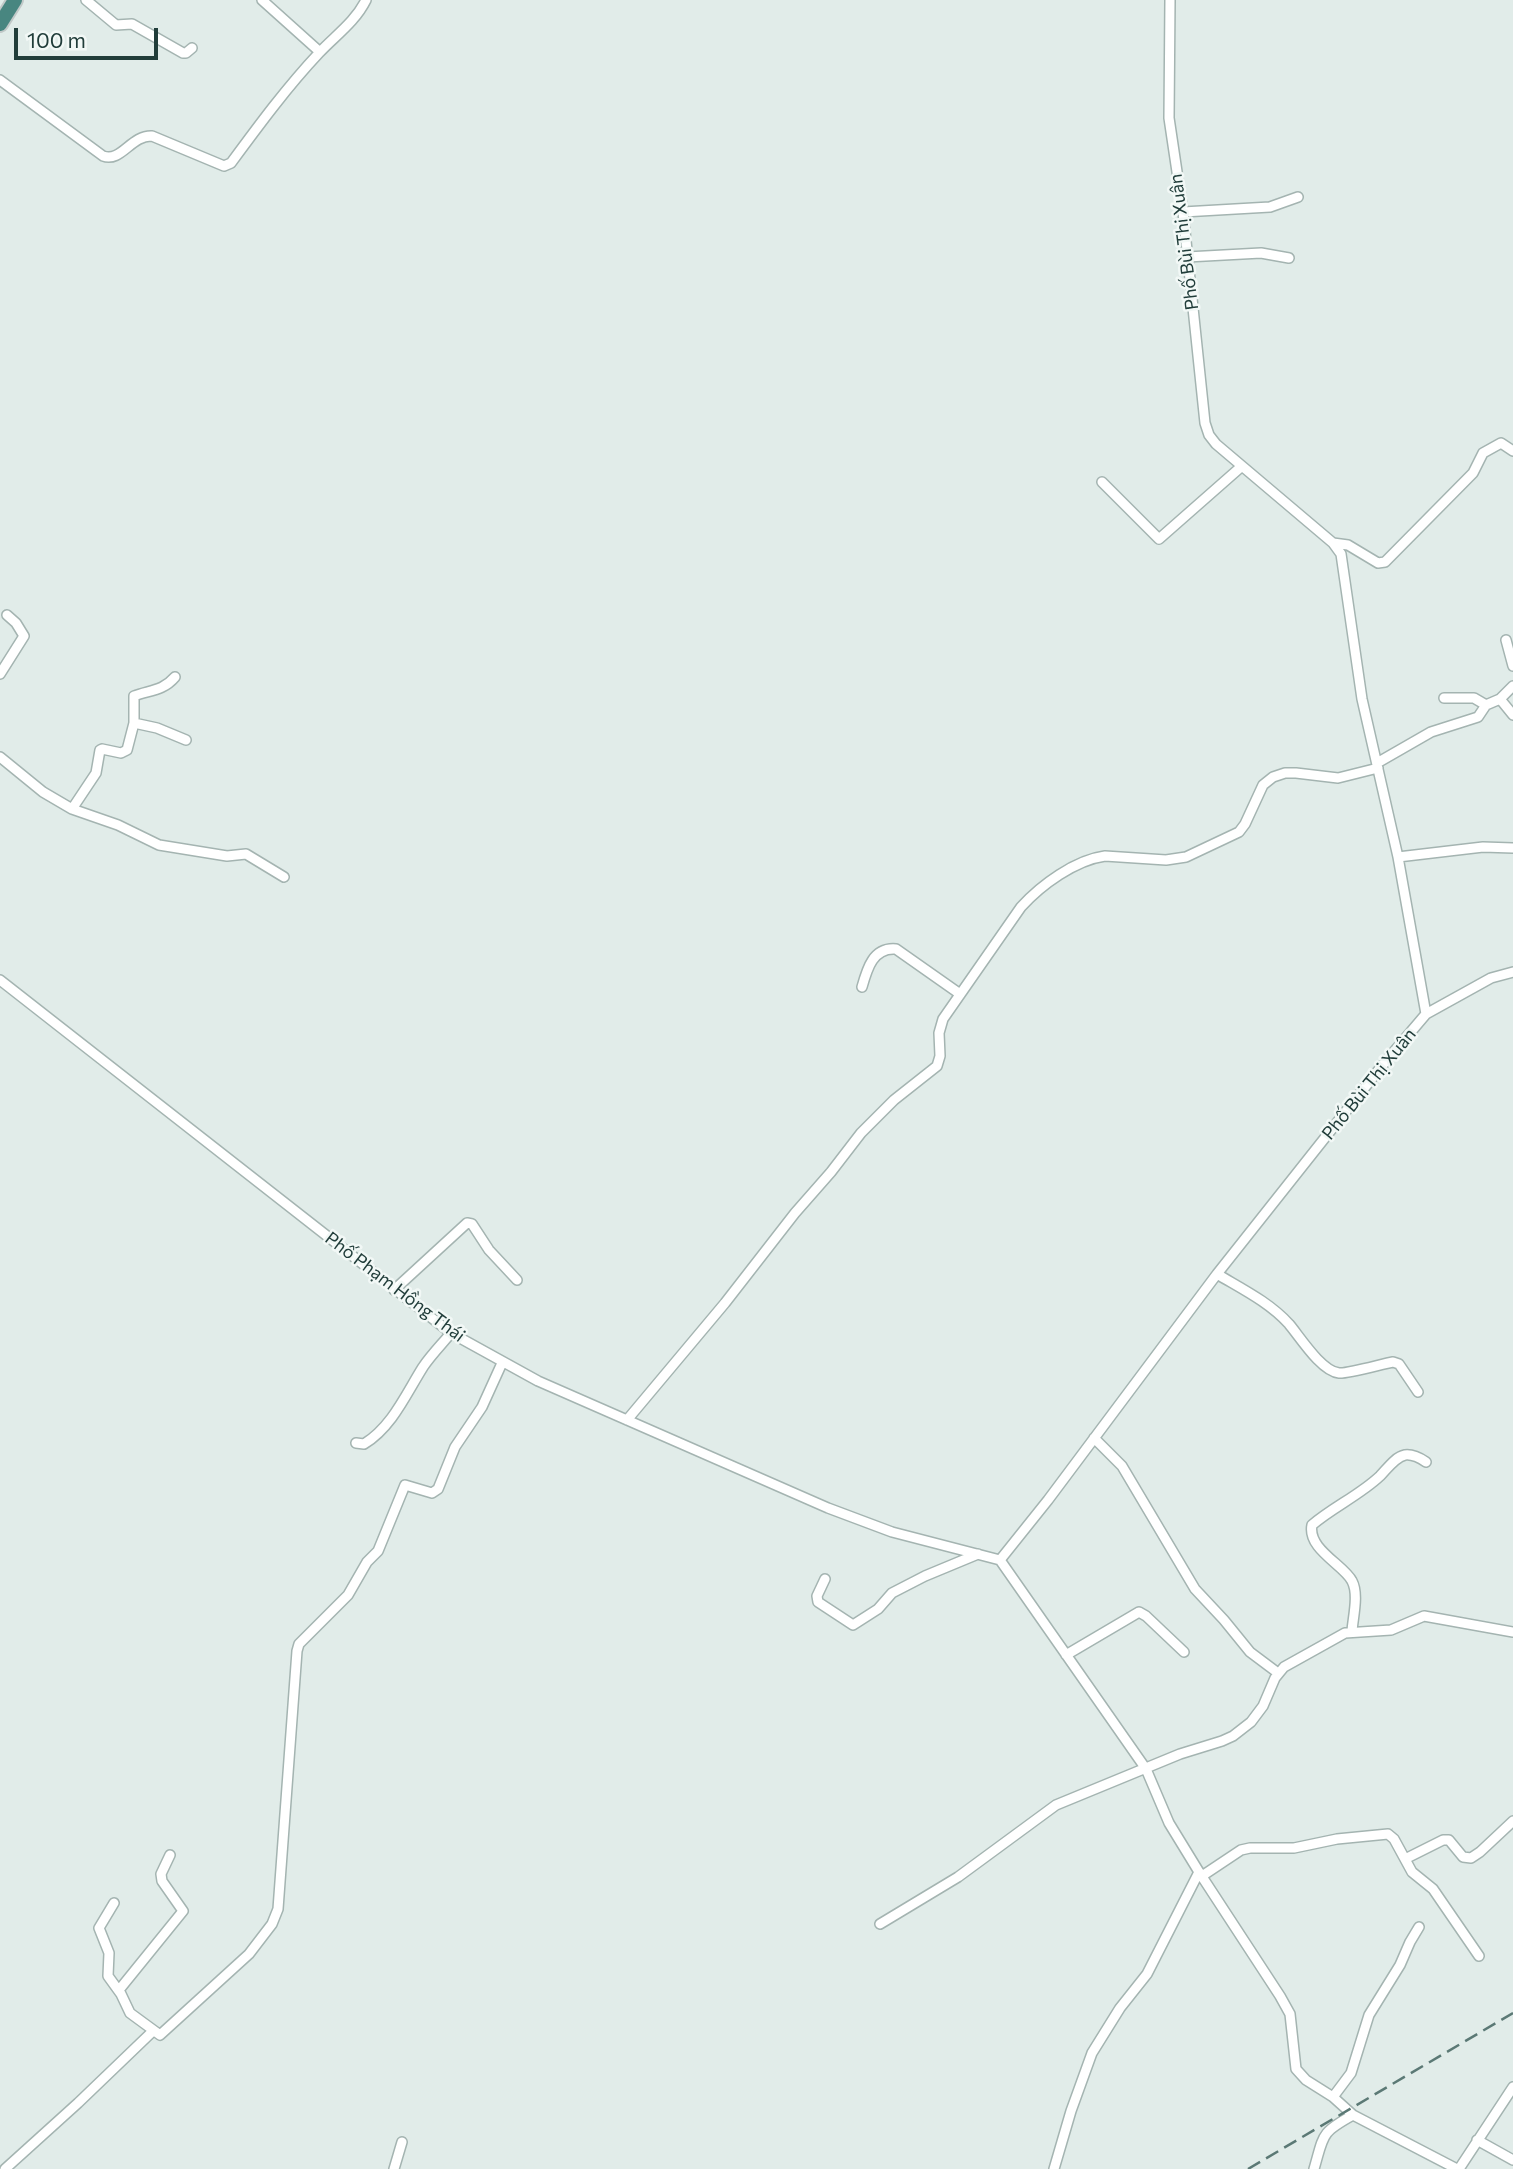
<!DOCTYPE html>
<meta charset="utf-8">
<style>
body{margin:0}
#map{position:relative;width:1513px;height:2169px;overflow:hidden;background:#e1ece9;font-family:Commissioner,sans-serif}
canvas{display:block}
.scale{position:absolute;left:14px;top:28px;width:144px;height:32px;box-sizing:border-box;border:4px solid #213d3a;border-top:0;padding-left:9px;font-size:21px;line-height:24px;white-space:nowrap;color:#213d3a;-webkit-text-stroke:5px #f2f8f6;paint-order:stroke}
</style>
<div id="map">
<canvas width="1513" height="2169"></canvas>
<div class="scale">100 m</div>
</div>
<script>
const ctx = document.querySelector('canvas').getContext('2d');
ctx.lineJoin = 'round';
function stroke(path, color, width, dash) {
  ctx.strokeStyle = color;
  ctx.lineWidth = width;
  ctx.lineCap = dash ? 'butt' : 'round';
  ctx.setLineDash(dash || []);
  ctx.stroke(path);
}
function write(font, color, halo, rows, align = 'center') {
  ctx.font = font + ' Commissioner,sans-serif';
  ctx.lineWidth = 5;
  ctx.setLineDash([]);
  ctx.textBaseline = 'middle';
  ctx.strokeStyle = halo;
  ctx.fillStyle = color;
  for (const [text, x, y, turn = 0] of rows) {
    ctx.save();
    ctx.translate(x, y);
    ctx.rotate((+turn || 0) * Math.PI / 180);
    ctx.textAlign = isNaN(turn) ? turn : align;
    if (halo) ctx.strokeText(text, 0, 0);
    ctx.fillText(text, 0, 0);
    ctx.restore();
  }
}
const minor = new Path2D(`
 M86,0l30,25 16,-1 51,29h3l6,-5
 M262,0l58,52
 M0,80l103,76c18,7 28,-21 49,-20l72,30 7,-3c28,-38 56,-76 88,-110 17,-18 36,-31 47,-53
 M1183,212l87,-5 28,-10
 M1187,257l74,-4 28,5
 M1102,482l57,57 83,-73
 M1333,543l15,2 30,18 7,-1 88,-89 10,-20 18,-10 12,8
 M1506,640l7,26
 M0,674l24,-38 -8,-13 -9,-8
 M1444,698h30l12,7
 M1500,699l13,16
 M134,723l23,5 29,12
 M0,757l43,35 29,17 46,16 41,20 68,11 19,-2 38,23
 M1377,763l54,-31 47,-15 8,-12 14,-6 13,-13
 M72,809l24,-36 4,-23 2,-1 19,4 6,-3 7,-27v-27c16,-6 29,-5 41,-19
 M1398,857l85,-10 30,1
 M0,980l451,353 87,48 290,127 64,24 108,28
 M862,987c5,-18 11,-40 34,-38l64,45
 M1426,1014l65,-36 22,-6
 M1217,1274c25,15 52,28 72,50 11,13 32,47 50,49 8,1 43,-9 54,-11l6,2 19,28
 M394,1290l73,-67 5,1 17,26 28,30
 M627,1420l98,-117 70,-90 36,-41 30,-39 33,-33 43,-34 3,-10 -1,-23 4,-14 78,-112c20,-22 54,-47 84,-51l61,4 20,-3 53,-25 6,-8 18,-39 10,-8 12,-4h11l42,5 40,-10
 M1094,1438l28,28 73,123 29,31 26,32 28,21
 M356,1443l8,1c28,-17 42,-50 59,-77 8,-12 19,-23 28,-34
 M1000,1560l48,-60 169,-226 164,-207 45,-53 -28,-157 -36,-158 -21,-145 -8,-11 -117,-99 -7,-9 -4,-12 -22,-211 -14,-94 1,-118
 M1000,1560l146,209 23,54 30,49 81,124 10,18 6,55 10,11 27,17 20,18 104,54
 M825,1579l-8,17 1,6 35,23 25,-16 14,-16 33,-17 53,-22
 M1352,1631c1,-14 7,-37 0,-50 -8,-16 -45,-32 -40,-56 21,-18 48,-30 68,-49 7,-7 15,-19 25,-21 8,-1 15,3 21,7
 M1066,1655l73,-43 7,4 38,36
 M1405,1859l38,-19h6l14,17 8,1 9,-6 33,-31
 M1202,1876l39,-26 9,-2h44l43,-9 51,-5 6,5 18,33 21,17 46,67
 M114,1903l-15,25 10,25 -1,23 13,18 9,19 30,22 89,-81 23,-30 6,-15 19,-258 2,-7 49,-49 19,-33 11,-11 27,-66 27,8 6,-4 17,-42 27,-40 20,-44
 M880,1924l78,-47 98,-72 124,-51 42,-13 11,-5 18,-14 12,-16 12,-28 9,-11 61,-34 46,-3 33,-14 89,16
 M119,1990l64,-79 -21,-30 -1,-7 9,-19
 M1333,2097l18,-24 18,-58 31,-50 10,-23 9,-15
 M1477,2140l36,20
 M5,2169l73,-66 75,-72
 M394,2169l8,-27
 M1054,2169l17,-58 21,-58 28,-45 27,-34 52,-102
 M1314,2169c10,-34 6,-36 39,-54
 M1459,2169l54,-82`);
const trunk = new Path2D(`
 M0,24l15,-24`);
stroke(minor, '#a4b4b1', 12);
stroke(trunk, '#c1c9c8', 18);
stroke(minor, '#fff', 9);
stroke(trunk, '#488680', 14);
stroke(new Path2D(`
 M1248,2169l265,-156`), '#5b7975', 2.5, [14, 7]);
write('18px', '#213d3a', '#f2f8f6', [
 ["Phố Bùi Thị Xuân",1184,242,-97],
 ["Phố Bùi Thị Xuân",1369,1084,-51],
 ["Phố Phạm Hồng Thái",395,1287,37]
]);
</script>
